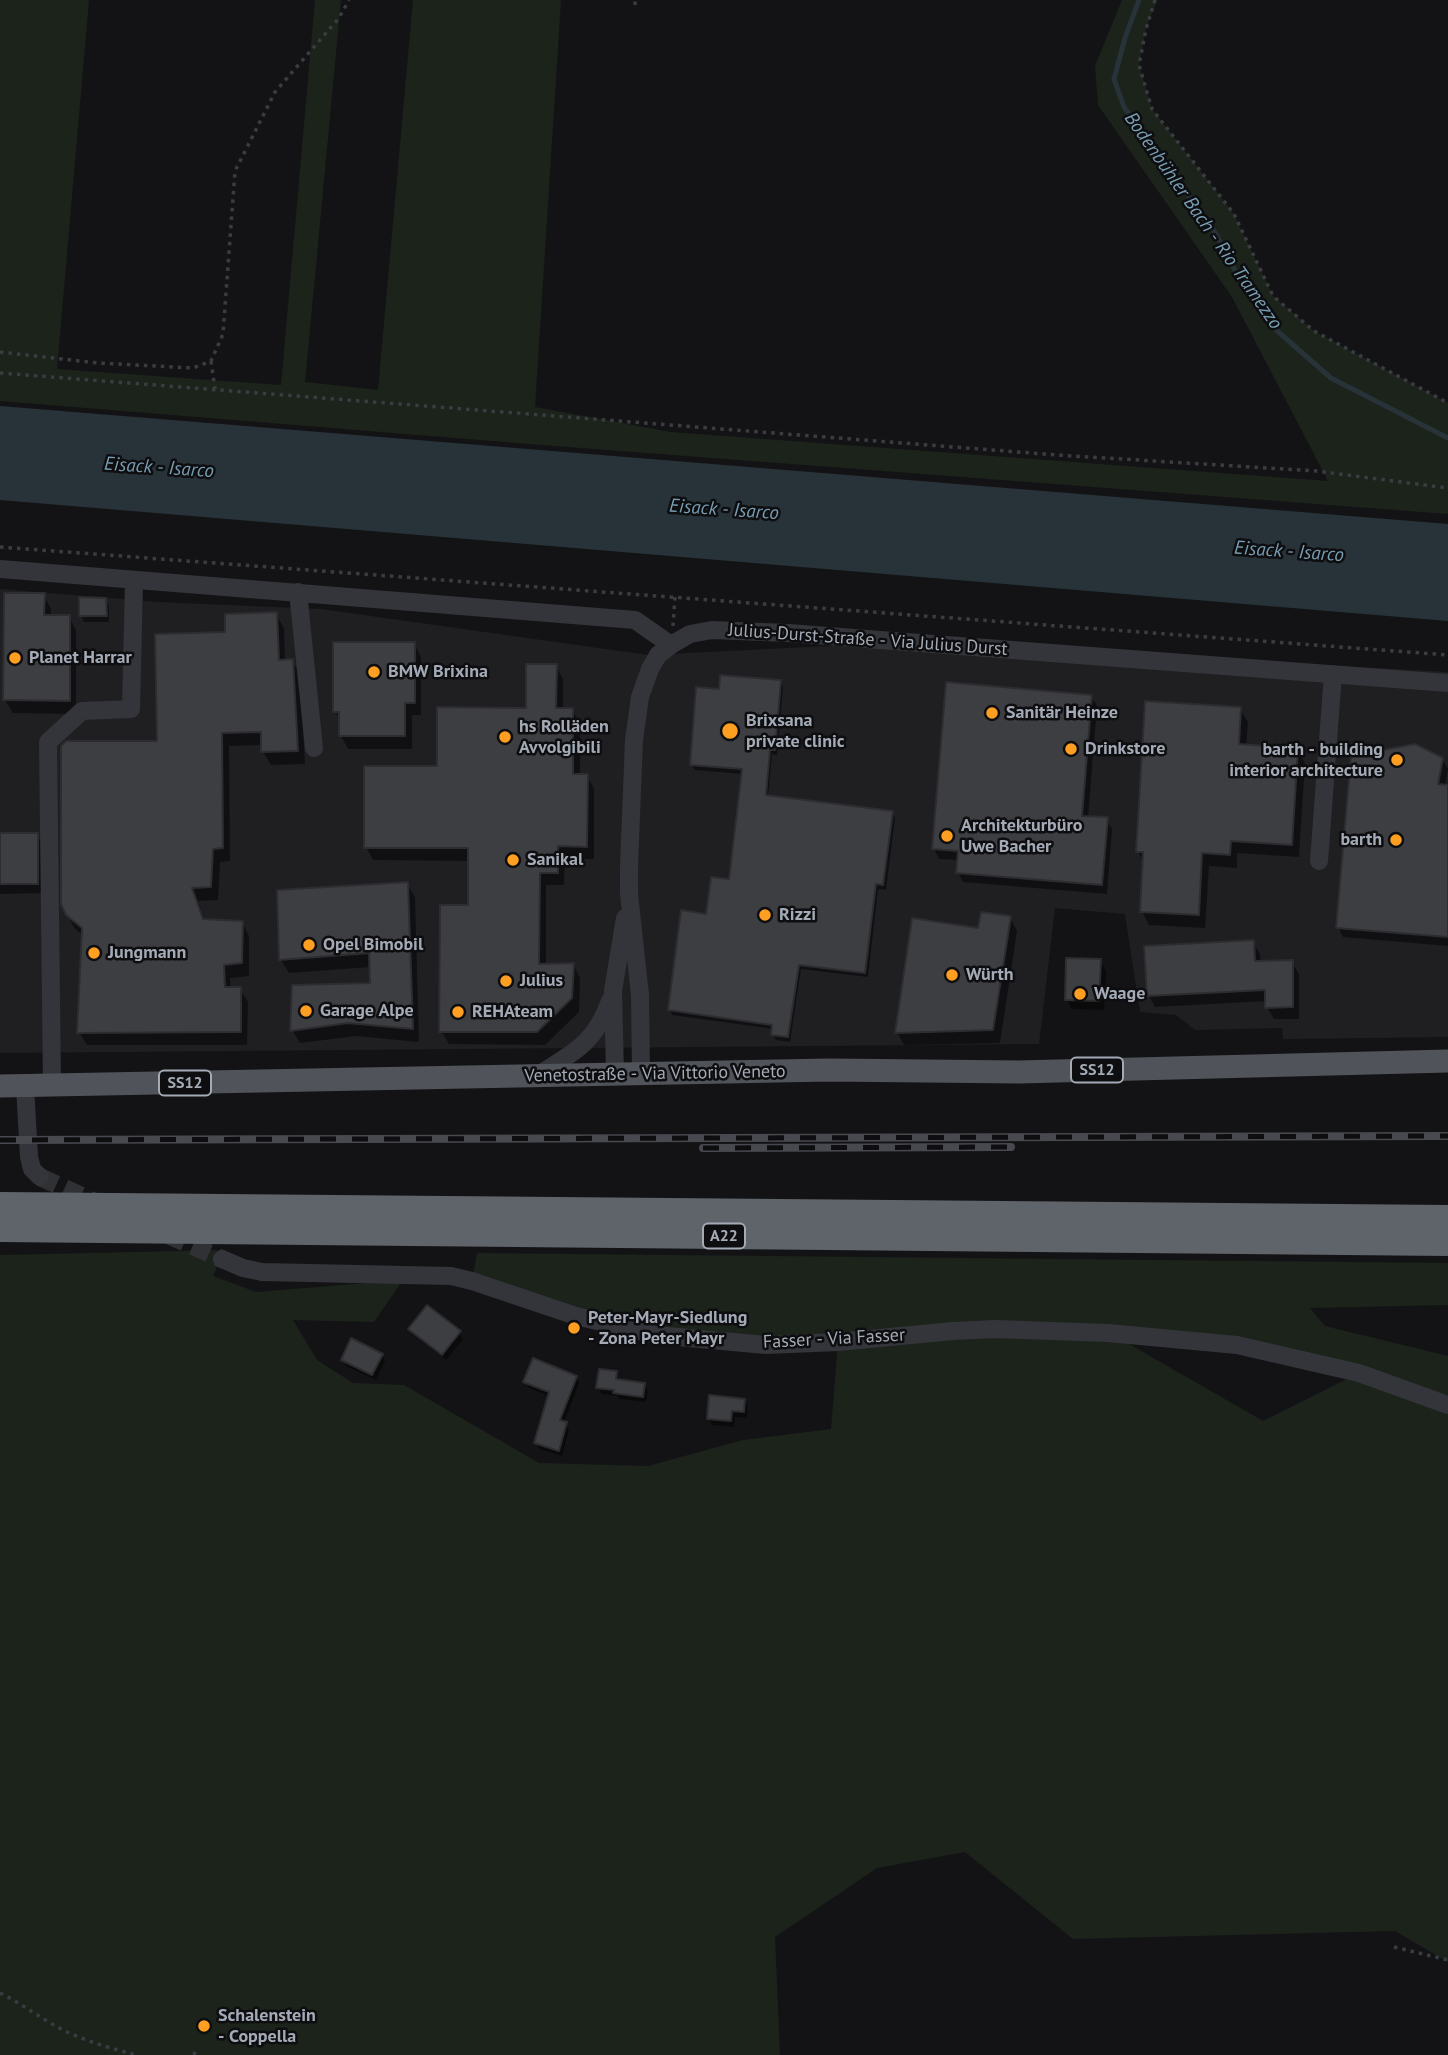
<!DOCTYPE html>
<meta charset="utf-8">
<style>
body{margin:0}
canvas{display:block;background:#131315}
</style>
<canvas width="1448" height="2055"></canvas>
<script>
const ctx = document.querySelector('canvas').getContext('2d');
ctx.lineJoin = 'round';
function fill(path, color) {
  ctx.fillStyle = color;
  ctx.fill(path, 'evenodd');
}
function stroke(path, color, width, dash) {
  ctx.strokeStyle = color;
  ctx.lineWidth = width;
  ctx.lineCap = dash ? 'butt' : 'round';
  ctx.setLineDash(dash || []);
  ctx.stroke(path);
}
function write(font, color, halo, rows, align = 'center') {
  ctx.font = font + ' "PT Sans",sans-serif';
  ctx.lineWidth = 5;
  ctx.setLineDash([]);
  ctx.textBaseline = 'middle';
  ctx.strokeStyle = halo;
  ctx.fillStyle = color;
  for (const [text, x, y, turn = 0] of rows) {
    ctx.save();
    ctx.translate(x, y);
    ctx.rotate((+turn || 0) * Math.PI / 180);
    ctx.textAlign = isNaN(turn) ? turn : align;
    if (halo) ctx.strokeText(text, 0, 0);
    ctx.fillText(text, 0, 0);
    ctx.restore();
  }
}
fill(new Path2D(`
 M0,589l157,13 164,7 327,46 261,-13 539,30v365l-165,2 -1,-11 -87,2 -19,-15 -36,-3 -15,-98 -70,-6 -16,136 -1039,9z`), '#1f1f22');
fill(new Path2D(`
 M0,0h89l-32,369 224,16 34,-385h26l-36,382 73,8 35,-390h148l-26,407 136,25 657,49 -96,-184 -134,-192 -3,-39 27,-66h35l-11,29 -7,36 13,44 82,105 39,82 41,35 134,72v111l-919,-70 -529,-43z
 M224,1250l-11,26 43,16 147,-12 -29,42 -81,-2 24,40 36,23 51,2 135,78 109,3 95,-26 88,-11 7,-86 -182,-8 -184,-54 5,-28 971,10v42l-138,3 15,18 123,30v39l-88,-23 -250,-39 153,88 96,-48 89,32v557l-53,-31 -322,8 -108,-87 -88,16 -102,69 5,118h-780v-800z`), '#1b231b');
fill(new Path2D(`
 M0,406l1448,118v97l-1448,-121z`), '#283339');
fill(new Path2D(`
 M44,595l7,14v7l18,1 7,13v84l-63,-1 -8,-13z
 M105,600l4,6v16h-25l-3,-6z
 M276,614l8,14 1,33h7l8,13 5,90 -34,1 -8,-13v-7l-34,1 1,115 -10,1 -2,38 -20,1 7,20 37,1 7,14v40l-19,2 1,11h9l8,13 -1,43h-160l-8,-13 4,-97 -8,-6 -8,-14 92,-173 68,-109z
 M414,644l7,13v58h-9v34h-64l-7,-13v-15l-6,-10z
 M556,666l7,13v31h9l8,13v53h7l7,13v70h-29l-1,26h-18v81l27,-2 7,14 -1,34 -34,33 -96,-1 -8,-13 29,-124v-46l-97,-1 -7,-13 73,-79 89,-58z
 M780,681l3,5 -6,69 -5,-1 -4,43 124,16 3,5 -9,72 -8,-1 -10,88 -67,-8 -11,73 -14,-2 -3,-5 1,-6 -102,-14 -2,-5 37,-94 23,-35 13,-107 -48,-4 -3,-5 28,-74z
 M1091,696l6,10 -9,112 18,1 6,10 -5,65 -144,-12 -5,-10 1,-12 -20,-1 -5,-10z
 M1240,709l8,13 -2,24 51,3 8,14 -6,94 -62,-4v15l-28,-2 -4,62 -56,-3 -7,-14 2,-48 -6,-11z
 M1442,759l6,10 -3,18h3v159l-105,-9 -5,-10z
 M37,834l5,10 1,49 -43,1v-59z
 M407,884l8,13 4,145 -63,-6 -56,7 -8,-13 80,-46 -1,-17 -82,6 -8,-13 -2,-69z
 M1010,918l7,13 -17,112 -96,2 -7,-13 83,-102z
 M1253,942l7,12 1,9 31,-1 7,12v45h-25l-7,-12v-6l-112,6 -6,-12z
 M1100,961l6,10 -2,39 -32,-1 -6,-10z
 M411,1329l48,4 4,6 -17,21 -32,-25z
 M382,1355l3,6 -9,19 -30,-14 -3,-7z
 M616,1373l3,9 25,3 4,6 -2,11 -27,-3 -2,-3 -15,-2 -4,-6z
 M576,1377l3,6 -15,40 5,7 -7,26 -23,-7 -3,-6 13,-47 -20,-8 -4,-6z
 M744,1400l4,6 -1,12 -12,-1 -1,10 -22,-2 -3,-6z`), '#0007');
stroke(new Path2D(`
 M1139,0l-14,38 -11,41 10,28 92,127 25,48 35,48 55,48 117,60`), '#283339', 5);
const building = new Path2D(`
 M4,593h41l-1,22h26v86l-67,-1z
 M79,597l27,1 1,18h-28z
 M277,612l2,48 14,-1 5,92 -37,1v-20l-39,1 1,115 -10,1 -2,38 -19,1 11,31 40,2 -1,42 -18,2 1,22h16v45l-164,1 5,-105 -16,-13 -5,-11v-158l5,-5h91l-2,-107 70,-2v-18z
 M333,642h82v61h-10v33h-66v-24h-6z
 M526,664h31l-1,44h17v66h15l-1,73 -29,-1v27h-18l-1,91 35,-1 -2,35 -35,34h-98l1,-127h28v-57h-104v-82h73v-59l89,1z
 M720,675l61,5 -6,70h-5l-4,45 127,16 -10,74 -7,-1 -11,89 -66,-8 -11,72 -17,-2 1,-10 -104,-15 13,-100 25,4 5,-37 18,2 13,-110 -52,-4 6,-78 23,2z
 M946,682l146,13 -10,121 26,1 -6,68 -146,-12 2,-22 -26,-2z
 M1145,701l96,6 -2,37 59,4 -6,97 -61,-4 -1,14 -28,-2 -3,62 -59,-3 3,-60h-7z
 M1415,744l28,14 -5,26 10,1v152l-112,-9 15,-172z
 M0,833h38v51h-38z
 M408,882l5,147 -65,-6 -58,8 2,-46 78,-2 -1,-30 -90,7 -2,-70z
 M981,912l30,4 -18,114 -98,3 17,-115 66,10z
 M1254,940l1,21 38,-1v47l-28,1v-18l-118,6 -3,-50z
 M1066,958l35,1 -2,42 -34,-1z
 M427,1305l34,26 -19,24 -34,-26z
 M351,1338l32,16 -11,21 -31,-15z
 M533,1358l44,18 -17,44 7,2 -8,29 -25,-8 15,-51 -26,-10z
 M599,1369l18,2 -1,8 29,4 -2,14 -30,-4 1,-3 -18,-2z
 M709,1395l36,4 -1,13 -12,-1 -1,10 -24,-2z`);
fill(building, '#3d3e42');
stroke(building, '#2d2d31', 2);
stroke(new Path2D(`
 M40,1177l55,25
 M168,1235l54,24`), '#303135', 18, [18, 9]);
stroke(new Path2D(`
 M1155,0l-9,29 -7,36 13,44 82,105 39,82 41,35 134,72
 M635,5v-5
 M0,352l98,11 95,5 18,-7 12,-27 12,-163 40,-79 64,-74 10,-18
 M211,361l4,28
 M0,373l1057,82 259,16 132,17
 M0,547l1448,108
 M673,626l2,-29
 M1394,1947l54,13
 M0,1993c23,11 44,28 67,39 22,10 46,17 69,23
 M194,2055l2,-8`), '#3a3c41', 3.5, [3.5, 5]);
stroke(new Path2D(`
 M0,569l635,51 36,25
 M298,592l16,156
 M1319,861l14,-187
 M615,1074l-2,-83 12,-73
 M641,1074l-1,-79 -11,-101v-28l5,-126 6,-43 10,-28 8,-14 13,-10 19,-11 22,-4 76,3 660,50
 M537,1076c36,-24 57,-31 73,-75
 M25,1086l4,71 3,12 8,8
 M52,1086l-4,-344 34,-31 49,-2 3,-128
 M222,1259l21,9 19,4 189,4 21,5 104,35 80,19 110,10 72,-3 115,-11 42,-2 113,4 129,12 122,28 89,32`), '#34353a', 18);
stroke(new Path2D(`
 M0,1086l829,-16 190,2 429,-11`), '#505359', 23);
stroke(new Path2D(`
 M0,1205l1448,13
 M0,1229l1448,14`), '#5f646b', 26);
const rail = new Path2D(`
 M0,1140l1448,-4
 M703,1148l308,-1`);
stroke(rail, '#47494f', 8);
stroke(rail, '#0e0e10', 5, [16]);
for (const [x, y, r, color] of [
 [15,658,7,"#fe9f22"],
 [374,672,7,"#fe9f22"],
 [992,713,7,"#fe9f22"],
 [730,731,9,"#fe9f22"],
 [505,737,7,"#fe9f22"],
 [1071,749,7,"#fe9f22"],
 [1397,760,7,"#fe9f22"],
 [947,836,7,"#fe9f22"],
 [1396,840,7,"#fe9f22"],
 [513,860,7,"#fe9f22"],
 [765,915,7,"#fe9f22"],
 [309,945,7,"#fe9f22"],
 [94,953,7,"#fe9f22"],
 [952,975,7,"#fe9f22"],
 [506,981,7,"#fe9f22"],
 [1080,994,7,"#fe9f22"],
 [306,1011,7,"#fe9f22"],
 [458,1012,7,"#fe9f22"],
 [574,1328,7,"#fe9f22"],
 [204,2026,7,"#fe9f22"]
]) {
  const dot = new Path2D();
  dot.arc(x, y, r, 0, 2 * Math.PI);
  ctx.fillStyle = color;
  ctx.fill(dot);
  stroke(dot, '#0e0e10', 2.5);
}
for (const [x, y, w] of [
 [1097,1070,52],
 [185,1083,52],
 [724,1236,42]
]) {
  const box = new Path2D();
  box.roundRect(x - w / 2, y - 12.5, w, 25, 5);
  ctx.fillStyle = '#0e0e10';
  ctx.fill(box);
  stroke(box, '#a4abb6', 2);
}
write('bold 16px', '#a4abb6', null, [
 ["SS12",1097,1070],
 ["SS12",185,1083],
 ["A22",724,1236]
]);
write('18px', '#a4abb6', '#0e0e10', [
 ["Julius-Durst-Straße - Via Julius Durst",868,640,4],
 ["Venetostraße - Via Vittorio Veneto",655,1074,-1],
 ["Fasser - Via Fasser",834,1339,-3]
]);
write('bold 18px', '#a4abb6', '#0e0e10', [
 ["Planet Harrar",29,658],
 ["BMW Brixina",388,672],
 ["Sanitär Heinze",1006,713],
 ["Brixsana",746,721],
 ["private clinic",746,742],
 ["hs Rolläden",519,727],
 ["Avvolgibili",519,748],
 ["Drinkstore",1085,749],
 ["barth - building",1383,750,"right"],
 ["interior architecture",1383,771,"right"],
 ["Architekturbüro",961,826],
 ["Uwe Bacher",961,847],
 ["barth",1382,840,"right"],
 ["Sanikal",527,860],
 ["Rizzi",779,915],
 ["Opel Bimobil",323,945],
 ["Jungmann",108,953],
 ["Würth",966,975],
 ["Julius",520,981],
 ["Waage",1094,994],
 ["Garage Alpe",320,1011],
 ["REHAteam",472,1012],
 ["Peter-Mayr-Siedlung",588,1318],
 ["- Zona Peter Mayr",588,1339],
 ["Schalenstein",218,2016],
 ["- Coppella",218,2037]
], 'left');
write('italic 19px', '#789eb4', '#0e0e10', [
 ["Bodenbühler Bach - Rio Tramezzo",1203,221,55],
 ["Eisack - Isarco",159,468,4],
 ["Eisack - Isarco",724,510,4],
 ["Eisack - Isarco",1289,552,4]
]);
</script>
